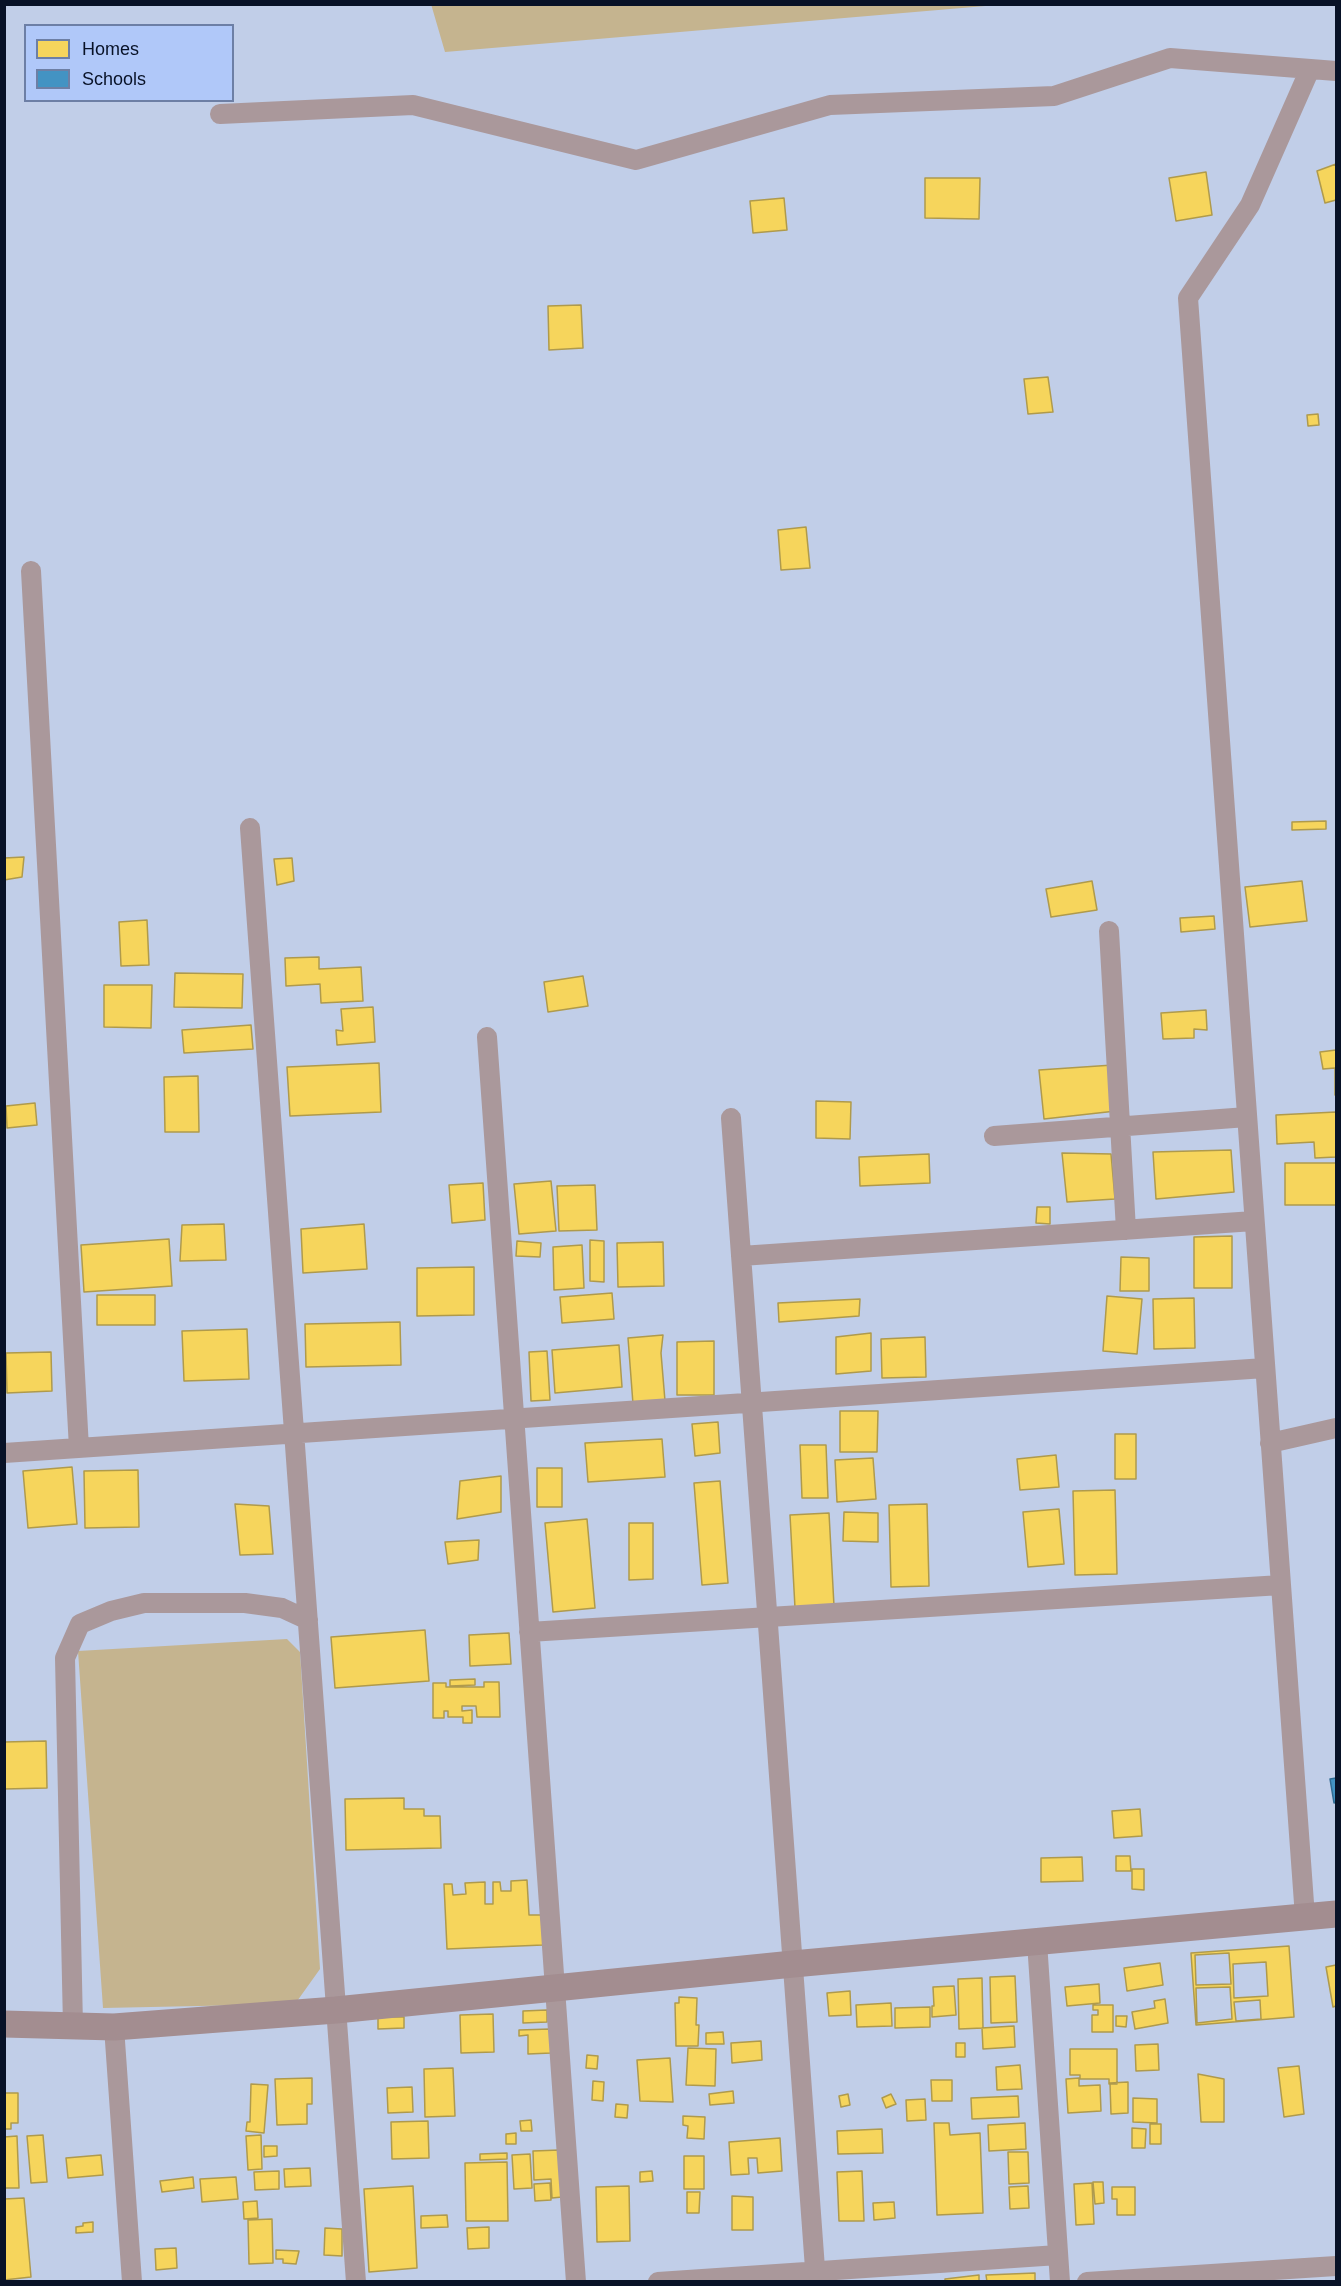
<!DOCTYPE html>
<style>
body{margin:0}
#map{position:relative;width:1341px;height:2286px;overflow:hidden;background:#c1cee8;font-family:Helvetica,sans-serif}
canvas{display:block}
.frame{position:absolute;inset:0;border:6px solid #081227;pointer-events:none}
.legend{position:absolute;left:24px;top:24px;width:210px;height:78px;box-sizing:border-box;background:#b0c8f9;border:2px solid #6d7fa5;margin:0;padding:8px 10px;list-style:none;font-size:18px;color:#081227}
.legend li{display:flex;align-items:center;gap:12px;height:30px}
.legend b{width:30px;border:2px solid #6d7fa5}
</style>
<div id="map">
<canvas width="1341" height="2286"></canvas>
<div class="frame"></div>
<ul class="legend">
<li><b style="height:16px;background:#f6d55c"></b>Homes</li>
<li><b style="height:16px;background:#4393c3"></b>Schools</li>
</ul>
</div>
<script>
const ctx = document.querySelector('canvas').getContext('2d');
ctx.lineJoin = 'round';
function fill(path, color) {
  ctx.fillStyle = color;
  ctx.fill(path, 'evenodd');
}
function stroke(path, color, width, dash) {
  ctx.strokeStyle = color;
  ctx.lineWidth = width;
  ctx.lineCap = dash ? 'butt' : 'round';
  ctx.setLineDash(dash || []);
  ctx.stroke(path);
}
fill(new Path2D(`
 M431,4h566v1l-552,47z
 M287,1639l13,13 20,317 -25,35 -192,4 -25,-357z`), '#c5b48f');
const homes = new Path2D(`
 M1336,164v36l-11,3 -8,-32z
 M1206,172l6,43 -36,6 -7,-43z
 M925,178h55l-1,41 -54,-1z
 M784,198l3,32 -34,3 -3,-32z
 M581,305l2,43 -34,2 -1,-44z
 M1048,377l5,35 -25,2 -4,-35z
 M1318,414l1,11 -11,1 -1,-11z
 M806,527l4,41 -29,2 -3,-40z
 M1326,821v8l-34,1v-8z
 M24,857l-2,20 -18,3v-22z
 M292,858l2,23 -17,4 -3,-26z
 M1092,881l5,29 -46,7 -5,-28z
 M1302,881l5,40 -57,6 -5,-40z
 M1214,916l1,13 -34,3 -1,-14z
 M147,920l2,45 -28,1 -2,-44z
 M319,957v12l42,-2 2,34 -42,2 -1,-19 -34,2 -1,-28z
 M175,973l68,1 -1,34 -68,-1z
 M583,976l5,30 -40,6 -4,-30z
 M104,985h48l-1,43 -47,-1z
 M373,1007l2,35 -38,3 -1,-15 7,1 -2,-22z
 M1206,1010l1,20 -13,-1v9l-31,1 -2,-26z
 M251,1025l2,24 -69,4 -2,-23z
 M1336,1050v44l-1,1v-27l-12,1 -3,-17z
 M379,1063l2,49 -91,4 -3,-49z
 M1113,1065l3,46 -72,8 -5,-49z
 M198,1076l1,56h-34l-1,-55z
 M816,1101l35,1 -1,37 -34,-1z
 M35,1103l2,22 -30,3 -1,-22z
 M1336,1112v45l-21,1 -1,-16 -37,2 -1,-29z
 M1231,1150l3,42 -78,7 -3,-47z
 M1062,1153l49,1 4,45 -48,3z
 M929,1154l1,29 -70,3 -1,-29z
 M1285,1163h51v42h-51z
 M551,1181l5,50 -37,3 -5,-50z
 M483,1183l2,37 -33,3 -3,-38z
 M595,1185l2,45 -38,1 -2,-45z
 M1037,1207h13v17l-14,-1z
 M224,1224l2,36 -46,1 2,-36z
 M364,1224l3,45 -64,4 -2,-44z
 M1232,1236v52h-38v-51z
 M169,1239l3,47 -88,6 -3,-47z
 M590,1240l14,1v41l-14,-1z
 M517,1241l24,2 -1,14 -24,-1z
 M663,1242l1,44 -46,1 -1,-44z
 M582,1245l2,43 -30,2 -1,-43z
 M1121,1257l28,1v33h-29z
 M474,1267v48l-57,1v-48z
 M612,1293l2,26 -52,4 -2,-26z
 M97,1295h58v30h-58z
 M1107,1296l35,3 -5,55 -34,-3z
 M1194,1298l1,50 -41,1 -1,-50z
 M860,1299l-1,17 -80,6 -1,-19z
 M400,1322l1,43 -95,2 -1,-43z
 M247,1329l2,50 -65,2 -2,-50z
 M871,1333v38l-35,3v-37z
 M663,1335l-2,18 4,48 -32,3 -5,-66z
 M925,1337l1,40 -44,1 -1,-39z
 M714,1341v54h-37v-53z
 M619,1345l3,42 -67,6 -3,-43z
 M547,1351l3,49 -19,1 -2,-49z
 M51,1352l1,39 -45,2 -1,-40z
 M840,1411h38l-1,41h-37z
 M718,1422l2,31 -25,3 -3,-32z
 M1115,1434h21v45h-21z
 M662,1439l3,38 -77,5 -3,-39z
 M800,1445h26l2,53h-26z
 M1056,1455l3,32 -39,3 -3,-31z
 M873,1458l3,41 -39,3 -2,-42z
 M72,1467l5,57 -49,4 -5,-57z
 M537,1468h25v39h-25z
 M138,1470l1,57 -54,1 -1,-57z
 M501,1476v36l-44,7 3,-38z
 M720,1481l8,102 -26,2 -8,-102z
 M1115,1490l2,84 -42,1 -2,-84z
 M235,1504l34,2 4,48 -33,1z
 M927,1504l2,82 -38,1 -2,-82z
 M1059,1509l5,55 -36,3 -5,-55z
 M844,1512l34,1v29l-35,-1z
 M829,1513l5,93 -39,2 -5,-93z
 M587,1519l8,89 -42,4 -8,-89z
 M629,1523h24v56l-24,1z
 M479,1540l-1,20 -30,4 -3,-22z
 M425,1630l4,51 -94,7 -4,-51z
 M509,1633l2,31 -41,2 -1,-31z
 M475,1679v6l-25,1v-6z
 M484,1682h15l1,35h-23l-1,-11h-14v5l10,-1v13h-9v-6h-15v-6h-4v7h-11v-35h13v4h38z
 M46,1741l1,47 -43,1v-47z
 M404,1798v11h20v7h16l1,32 -95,2 -1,-51z
 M1140,1809l2,27 -28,2 -2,-27z
 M1116,1856h14l1,15h-15z
 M1082,1857l1,24 -42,1v-24z
 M1132,1869h12v21l-12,-1z
 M527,1880l2,35h13l1,30 -96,4 -3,-65h8l1,11 13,-1 -1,-11 20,-1v22h8v-22h7l1,9h10v-10z
 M1289,1946l5,71 -98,8 -5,-72zM1229,1953l2,31 -35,1 -1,-30zM1266,1962l2,34 -34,2 -1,-34zM1230,1987l2,32 -35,4 -1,-35zM1260,2000l1,19 -25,2 -2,-19z
 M1160,1963l3,22 -36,6 -3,-23z
 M1336,1965v41l-3,1 -7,-40z
 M1015,1976l2,46 -26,1 -1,-46z
 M982,1978l1,50 -24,1 -1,-50z
 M1099,1984l1,19 -33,3 -2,-19z
 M954,1986l2,29 -24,2v-11h2l-1,-19z
 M850,1991l1,24 -22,1 -2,-23z
 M679,1997l18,1 -1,27h3l-1,21h-22l-1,-43h4z
 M1165,1999l3,24 -33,6 -3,-17 23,-4 -1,-7z
 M891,2003l1,23 -35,1 -1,-22z
 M1093,2005h20v27h-21v-17h6v-5h-5z
 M930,2007v20l-35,1v-20z
 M547,2010v12l-24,1v-12z
 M493,2014l1,38 -33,1 -1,-38z
 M1116,2016h11l-1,11 -10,-1z
 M378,2017h26v11l-26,1z
 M1014,2026l1,21 -32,2 -1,-21z
 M550,2029l1,24 -23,1v-19l-9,1v-6z
 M723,2032l1,12h-18v-11z
 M761,2041l1,19 -30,3 -1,-20z
 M956,2043h9v14h-9z
 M1158,2044l1,26 -23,1 -1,-26z
 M688,2048l28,1 -1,37 -29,-1z
 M1070,2049h47v35h-8v-5h-29v-4h-10z
 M587,2055l11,1 -1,13 -11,-1z
 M670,2058l3,44 -33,-1 -3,-41z
 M1020,2065l2,24 -25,1 -1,-23z
 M1299,2066l5,48 -20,3 -6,-49z
 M453,2068l2,48 -30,1 -1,-48z
 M1198,2074l26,5v43h-23z
 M312,2078v26h-5v20l-30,1 -2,-46z
 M1079,2078v8l21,-1 1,26 -33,2 -2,-34z
 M931,2080h21v21h-20z
 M593,2081l11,1 -1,19 -11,-1z
 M1128,2082v31l-17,1 -1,-31z
 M251,2084l17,1 -4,48 -18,-2 1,-9h3z
 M412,2087l1,25 -25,1 -1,-25z
 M733,2091l1,12 -24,2 -1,-11z
 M4,2093h14v30h-7v6h-7z
 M848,2094l2,11 -9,2 -2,-11z
 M891,2094l5,10 -10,4 -4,-10z
 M1018,2096l1,21 -47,2 -1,-21z
 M1133,2098l24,1v24l-24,-1z
 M925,2099l1,21 -19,1 -1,-21z
 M616,2104l12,1 -1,13 -12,-1z
 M683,2116l22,1 -1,22 -17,-1 1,-12 -5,-1z
 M531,2120l1,11h-11l-1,-10z
 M428,2121l1,37 -37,1 -1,-37z
 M934,2123h15l1,12 30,-2 3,80 -46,2z
 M1025,2123l1,26 -37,2 -1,-26z
 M1150,2124h11v20h-11z
 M1132,2128l14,1 -1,19h-13z
 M882,2129l1,24 -45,1 -1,-23z
 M516,2133v11h-10v-10z
 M43,2135l4,47 -16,1 -4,-47z
 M261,2135l1,34 -14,1 -2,-34z
 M17,2136l2,52h-15v-51z
 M780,2138l2,33 -24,2 -1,-15h-9l1,16 -18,1 -2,-33z
 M264,2146h13v10l-13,1z
 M560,2150l2,47 -10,1 -1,-19 -17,1 -1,-29z
 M1008,2152h20l1,31 -20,1z
 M507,2153v6l-27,1v-6z
 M530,2154l2,34 -18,1 -2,-34z
 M101,2155l2,20 -35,3 -2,-20z
 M684,2156h20v33h-20z
 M507,2162l1,59h-42l-1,-58z
 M310,2168l1,18 -26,1 -1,-18z
 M279,2171v18l-24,1 -1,-18z
 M652,2171l1,10 -13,1v-10z
 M862,2171l2,50h-25l-2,-49z
 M193,2177l1,11 -32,4 -2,-11z
 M236,2177l2,22 -36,3 -2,-23z
 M1093,2182h10l1,21 -9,1z
 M550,2183l1,17 -16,1 -1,-17z
 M1092,2183l2,41 -18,1 -2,-41z
 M413,2186l4,82 -48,4 -5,-83z
 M629,2186l1,55 -33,1 -1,-55z
 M1028,2186l1,22 -19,1 -1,-22z
 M1112,2187h23v28h-18v-16h-5z
 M687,2192h13l-1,21h-12z
 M732,2196l21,1v33h-21z
 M24,2198l7,79 -27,3v-81z
 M257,2201l1,17 -14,1 -1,-17z
 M894,2202l1,16 -21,2 -1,-17z
 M447,2215l1,12 -27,1v-12z
 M272,2219l1,44 -24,1 -1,-44z
 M93,2222v10l-17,1v-6l7,-1v-3z
 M489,2227v21l-21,1 -1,-21z
 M325,2228l17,1v27l-18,-1z
 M176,2248l1,20 -21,2 -1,-21z
 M276,2250l23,1 -3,13 -13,-1v-4h-7z
 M1035,2273v9h-48l-1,-7z
 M979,2275v7h-34v-3z`);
fill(homes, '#f6d55c');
stroke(homes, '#af9a4c', 1.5);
const schools = new Path2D(`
 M1336,1778v24l-2,1 -4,-24z`);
fill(schools, '#4393c3');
stroke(schools, '#316c94', 1.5);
stroke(new Path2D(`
 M220,114l193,-9 223,55 194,-55 224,-9 116,-38 166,13
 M31,571l48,877
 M250,828l106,1454
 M1109,931l17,299
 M487,1037l89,1245
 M731,1118l85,1164
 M994,1136l253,-19
 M741,1256l513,-35
 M1270,1443l66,-15
 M4,1453l1261,-85
 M529,1632l752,-47
 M1305,1917l-117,-1619 62,-93 60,-136
 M1037,1942l23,340
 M73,2026l-8,-368 15,-34 31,-13 33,-8h101l37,5 26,12
 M114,2027l18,255
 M658,2282l400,-27
 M1087,2282l249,-16`), '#aa989b', 20);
stroke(new Path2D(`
 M4,2024l110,3 222,-17 457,-46 543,-50`), '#a38d90', 27);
</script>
